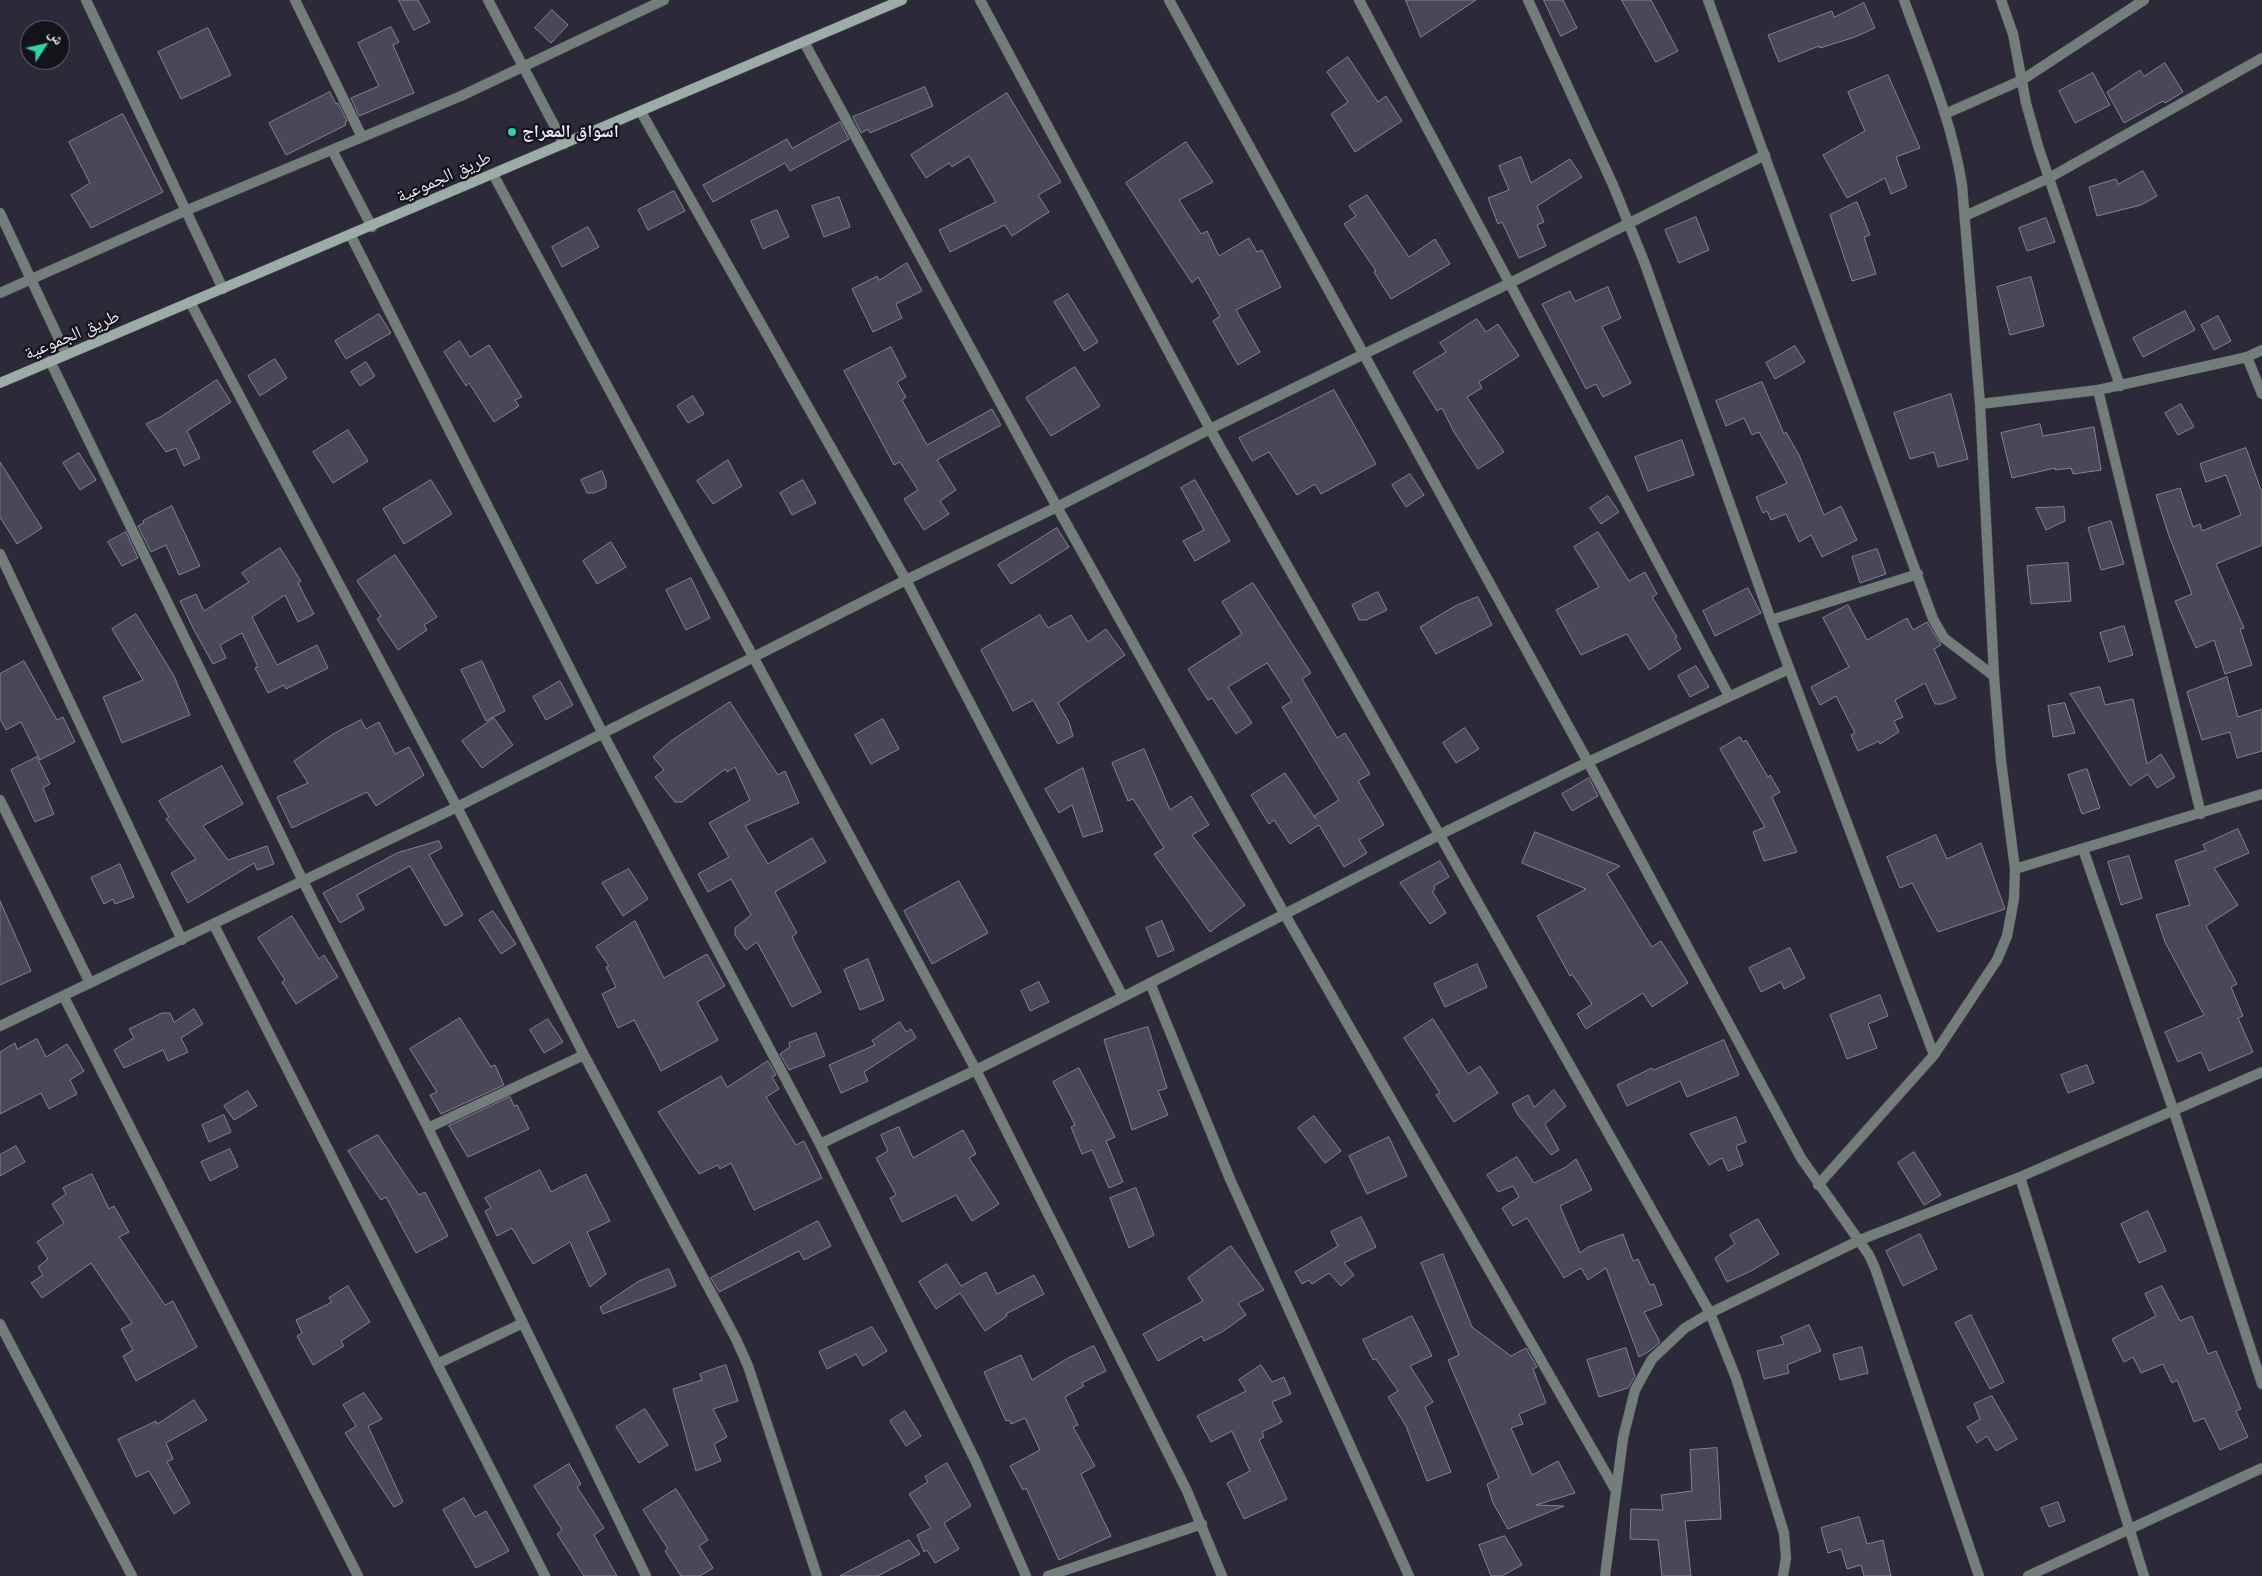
<!DOCTYPE html>
<meta charset="utf-8">
<style>
body{margin:0}
#map{position:relative;width:2262px;height:1576px;overflow:hidden;background:#2c2939;font-family:Mulish,"Noto Naskh Arabic",sans-serif}
canvas{display:block}
.north{position:absolute;left:20px;top:20px;width:50px;height:50px;box-sizing:border-box;background:#14131a;border:1px solid #696870;border-radius:50%;rotate:55deg;font-size:14px;font-weight:700;line-height:20px;text-align:center;color:#e8e7f2}
.north::after{content:'';display:block;margin:auto;width:18px;height:22px;background:#2ed4aa;clip-path:polygon(50% 0,100% 100%,50% 72%,0 100%)}
</style>
<div id="map">
<canvas width="2262" height="1576"></canvas>
<div class="north">ش</div>
</div>
<script>
const ctx = document.querySelector('canvas').getContext('2d');
ctx.lineJoin = 'round';
function fill(path, color) {
  ctx.fillStyle = color;
  ctx.fill(path, 'evenodd');
}
function stroke(path, color, width, dash) {
  ctx.strokeStyle = color;
  ctx.lineWidth = width;
  ctx.lineCap = dash ? 'butt' : 'round';
  ctx.setLineDash(dash || []);
  ctx.stroke(path);
}
function write(font, color, halo, rows, align = 'center') {
  ctx.font = font + ' Mulish,"Noto Naskh Arabic",sans-serif';
  ctx.lineWidth = 4.5;
  ctx.setLineDash([]);
  ctx.textBaseline = 'middle';
  ctx.strokeStyle = halo;
  ctx.fillStyle = color;
  for (const [text, x, y, turn = 0] of rows) {
    ctx.save();
    ctx.translate(x, y);
    ctx.rotate((+turn || 0) * Math.PI / 180);
    ctx.textAlign = isNaN(turn) ? turn : align;
    if (halo) ctx.strokeText(text, 0, 0);
    ctx.fillText(text, 0, 0);
    ctx.restore();
  }
}
const building = new Path2D(`
 M399,0h19l12,22 -16,8z
 M1406,0h70l-55,37z
 M1544,0h19l14,28 -16,8z
 M1622,0h29l27,51 -22,11z
 M1864,3l11,25 -20,9 -35,11 -1,-2 -40,16 -11,-27 64,-24 2,6z
 M552,10l16,15 -17,18 -16,-15z
 M391,27l8,15 -6,3 21,48 -55,23 -8,-18 28,-12 -21,-43z
 M208,28l23,47 -50,24 -23,-47z
 M1348,57l30,45 8,-6 16,25 -47,31 -24,-38 17,-12 -21,-30z
 M2165,63l18,29 -18,11 -2,-2 -39,22 -17,-31 33,-22 4,6z
 M2093,73l17,32 -35,18 -16,-32z
 M1888,75l32,73 -24,9 11,30 -16,7 -6,-16 -38,20 -24,-43 42,-24 -17,-39z
 M925,87l8,19 -63,27 -2,-4 -7,4 -8,-16z
 M330,92l6,12 2,-1 9,18 -2,1 1,3 -60,30 -17,-32z
 M1007,93l54,89 -23,13 11,17 -37,24 -7,-11 -55,27 -11,-22 57,-28 -27,-46 -17,11 -3,-4 -23,15 -15,-23z
 M123,114l40,78 -72,36 -20,-33 19,-12 -21,-41z
 M840,122l9,17 -59,32 -5,-8 -72,39 -10,-17 84,-46 5,9z
 M1186,142l27,40 -34,18 22,34 6,-3 12,25 30,-18 8,14 5,-2 19,37 -45,23 24,42 -22,13 -25,-44 7,-5 -22,-39 -6,6 -66,-100z
 M1521,157l10,26 39,-24 12,18 -45,29 7,16 -7,3 9,21 -27,12 -17,-36 -4,2 -10,-26 21,-8 -10,-24z
 M2143,171l14,25 -16,9 -44,11 -8,-29 27,-8 2,5z
 M674,191l11,20 -37,19 -10,-20z
 M1367,195l42,62 26,-18 15,25 -59,35 -17,-27 2,-1 -32,-47 12,-8 -7,-10z
 M839,197l11,30 -26,10 -12,-31z
 M1857,202l13,33 -6,2 12,37 -24,7 -22,-66z
 M777,210l12,27 -26,12 -12,-28z
 M1696,217l13,33 -30,13 -14,-33z
 M2046,218l9,24 -28,9 -8,-23z
 M588,227l11,20 -37,20 -10,-20z
 M907,263l15,28 -26,13 6,14 -29,14 -21,-43 25,-13 2,4z
 M2031,277l13,49 -34,9 -13,-48z
 M1608,287l13,31 -19,9 29,56 -28,14 -7,-13 -10,5 -44,-85 28,-13 5,10z
 M1068,294l30,48 -14,9 -30,-49z
 M2185,311l10,19 -52,27 -10,-19z
 M379,314l12,19 -45,26 -11,-18z
 M2218,316l13,25 -17,9 -13,-25z
 M1477,319l9,13 12,-8 21,32 -40,26 3,6 -15,9 37,55 -26,17 -24,-37 -12,-24 -5,3 -24,-39 33,-20 -6,-9z
 M460,341l10,16 19,-12 33,52 -7,3 4,6 -25,16 -25,-39 -3,3 -22,-34z
 M1795,346l10,16 -30,17 -9,-16z
 M891,347l15,30 -9,5 9,15 -4,3 25,45 65,-36 9,16 -64,35 19,30 -16,11 9,13 -25,16 -20,-31 14,-9 -18,-28 -6,3 -50,-94z
 M275,359l12,19 -27,18 -12,-20z
 M366,362l9,14 -15,10 -9,-14z
 M1075,367l25,39 -49,30 -25,-38z
 M217,380l14,22 -44,29 13,27 -16,8 -8,-18 -10,4 -20,-28 16,-8z
 M1762,382l22,52 2,-2 13,23 25,60 17,-9 16,34 -35,17 -11,-22 -12,7 -13,-28 -15,6 -4,-9 -4,2 -7,-16 31,-14 -28,-51 -7,3 -8,-17 -18,8 -10,-25z
 M1334,390l42,74 -55,30 -6,-10 -18,11 -28,-43 -17,9 -13,-23z
 M1951,394l17,65 -30,8 -4,-15 -24,7 -16,-46z
 M693,396l11,18 -16,9 -11,-17z
 M2181,404l13,23 -16,8 -13,-22z
 M2040,424l3,12 51,-9 7,43 -28,4 -2,-6 -16,2v-2l-43,10 -11,-45z
 M348,430l20,31 -35,22 -20,-31z
 M1682,440l12,35 -46,16 -13,-34z
 M2246,448l16,45v52l-46,19 28,64 -4,1 12,36 -27,9 -11,-34 -18,8 -21,-47 17,-7 -23,-58 -13,-41 24,-7 13,39 7,-3 2,7 39,-16 -15,-40 -20,7 -6,-18z
 M79,453l17,27 -16,10 -17,-27z
 M728,460l14,26 -29,18 -16,-23z
 M0,462l42,66 -25,16 -17,-27z
 M602,471l4,10v7l-12,5h-7l-6,-13z
 M1410,474l14,21 -18,12 -14,-22z
 M431,480l21,34 -48,30 -21,-35z
 M803,480l13,23 -24,12 -12,-22z
 M1195,480l35,61 -35,20 -12,-20 21,-11 -23,-42z
 M1608,496l11,16 -18,12 -11,-16z
 M172,506l28,60 -21,9 -13,-30 -15,7 -13,-26 6,-3 -1,-2z
 M2064,507l1,14 -19,9 -10,-22z
 M2111,521l13,43 -23,6 -13,-42z
 M1057,528l12,19 -58,37 -13,-19z
 M126,532l12,26 -16,8 -14,-24z
 M1598,532l31,49 16,-9 12,22 -5,3 25,40 -2,1 6,11 -32,21 -22,-36 -46,21 -25,-45 43,-23 -25,-40z
 M611,542l15,25 -29,17 -14,-23z
 M280,548l21,33 -3,2 16,31 -16,8 -13,-27 -33,22 25,48 40,-20 11,23 -42,21 -2,-4 -16,8 -13,-25 3,-1 -16,-34 -22,12 6,13 -13,6 -19,-34 -14,-29 16,-7 8,17 45,-29 -7,-9z
 M1877,549l9,25 -26,9 -8,-26z
 M395,555l42,62 -13,8 3,5 -29,20 -21,-31 4,-3 -24,-35z
 M2068,563l3,38 -40,3 -4,-38z
 M691,578l19,40 -24,12 -20,-40z
 M1253,583l58,90 -9,6 35,59 8,-5 25,41 -12,7 26,44 -25,15 8,13 -23,14 -25,-42 -29,19 -16,-24 -5,4 -18,-29 34,-22 31,46 -2,-3 25,-16 -57,-93 10,-6 -25,-38 -39,24 24,36 -16,11 -24,-36 -4,2 -20,-31 54,-35 -20,-32z
 M1748,588l13,25 -46,23 -12,-25z
 M1378,592l9,18 -21,10h-7l-7,-15z
 M1478,597l14,28 -56,29 -16,-27 35,-21z
 M1848,605l19,35 40,-22 6,12 14,-8 14,23 -7,4 22,49 -14,6h-7l-10,-21 -30,17 8,17 -9,4 5,11 -19,12 -1,-3 -21,10 -7,-16 4,-2 -19,-37 -16,9 -9,-18 38,-20 -26,-49z
 M136,614l38,62 16,39 -68,28 -19,-46 40,-17 -31,-51z
 M1040,615l8,13 23,-13 17,27 18,-13 19,26 -67,48 11,19 4,14 -15,8 -25,-44 -20,11 -32,-61z
 M2124,626l9,29 -24,7 -9,-29z
 M24,661l33,59 6,-3 12,25 -35,18 -19,-38 -15,8 -6,-11v-45z
 M482,661l23,50 -19,10 -25,-51z
 M1696,666l13,21 -19,10 -12,-21z
 M2227,677l11,40 24,-8v42l-25,7 -7,-26 -28,8 -15,-48z
 M560,681l13,24 -27,15 -13,-23z
 M2100,687l5,18 28,-6 14,65 14,-10 14,23 -18,11 -9,-14 -18,12 -60,-92z
 M730,702l48,73 7,-4 14,32 -54,23 23,38 44,-26 14,24 -51,30 22,41 -5,4 29,55 -29,15 -35,-65 -11,8 -11,-15v-7l16,-13 -20,-36 -23,13 -10,-18 31,-17 -20,-34 41,-23 -15,-33 -8,5 -2,-3 -43,33h-7l-20,-25 9,-7 -11,-13 18,-16z
 M2065,703l10,30 -22,4 -5,-31z
 M494,718l19,27 -31,23 -20,-27z
 M883,719l16,30 -28,15 -16,-29z
 M361,720l5,9 13,-7 16,32 14,-7 15,28 -48,31 -9,-14 -75,36 -15,-31 31,-14 -14,-22 39,-27z
 M1465,728l14,21 -23,14 -13,-20z
 M1740,737l3,5 3,-2 22,37 2,-2 10,17 -8,5 25,55 -33,9 -11,-29 12,-5 -45,-78z
 M1144,749l26,61 21,-14 18,29 -17,10 53,70 -35,27 -56,-78 10,-6 -31,-49 -5,2 -16,-38z
 M37,757l13,27 -7,4 11,26 -19,8 -24,-52z
 M222,766l21,38 -40,22 25,34 39,-14 7,18 -17,6 -3,-7 -66,40 -17,-30 25,-14 -30,-40 3,-2 -10,-16z
 M1083,768l20,63 -20,6 -11,-32 -13,8 -14,-24z
 M2087,769l13,39 -18,6 -14,-39z
 M1589,778l9,18 -26,15 -10,-17z
 M2238,829l11,24 -35,15 24,37 -32,21 31,58 -6,3 12,29 -5,2 15,34 -44,19 -8,-19 -23,10 -13,-30 39,-17 -39,-73 -9,-27 34,-10 -15,-44 31,-11 -3,-5z
 M1535,832l85,34 -13,8 45,73 9,-6 27,42 -36,24 -9,-14 -57,36 -9,-15 15,-10 -20,-30 -2,2 -33,-60 49,-27 -64,-26z
 M1936,835l11,24 34,-16 24,66 -67,23 -26,-49 -12,5 -13,-31z
 M439,841l3,7 -13,7 34,60 -18,11 -35,-60 -53,29 7,14 -24,14 -17,-30 74,-40z
 M2129,856l13,42 -21,7 -13,-43z
 M1440,861l9,16 -15,9 1,3 -3,2 14,22 -16,11 -30,-41z
 M120,864l14,33 -19,7 -2,-5 -9,5 -13,-26z
 M629,869l19,30 -25,17 -21,-33z
 M959,881l29,52 -56,31 -28,-53z
 M0,901l31,70 -31,14z
 M493,911l23,33 -15,10 -22,-34z
 M292,916l27,43 5,-4 14,22 -42,27 -14,-22 3,-2 -27,-42z
 M635,921l29,57 43,-24 18,32 -28,16 21,38 -57,31 -27,-51 -16,8 -16,-34 14,-7 -10,-20 3,-1 -13,-19z
 M1162,921l12,29 -16,7 -12,-29z
 M1790,948l15,30 -21,11 -3,-7 -20,10 -12,-24z
 M868,959l16,41 -24,10 -16,-40z
 M1477,964l10,23 -42,20 -11,-23z
 M1039,982l10,20 -19,9 -9,-20z
 M1880,995l8,21 -20,8 9,24 -30,11 -17,-44z
 M194,1009l9,15 -22,14 7,14 -20,9 -5,-11 -39,18 -10,-18 20,-12 -5,-9 33,-16h8l4,9z
 M460,1018l31,49 4,-2 9,20 -63,29 -11,-19 7,-3 -27,-43z
 M548,1019l15,23 -19,11 -14,-23z
 M1433,1019l35,55 12,-8 18,27 -44,29 -18,-27 4,-2 -36,-55z
 M900,1022l6,10 5,-3 5,9 -52,34 4,9 -27,12 -12,-28 46,-20 -3,-4z
 M1148,1027l19,61 -9,3 10,24 -36,15 -28,-90z
 M816,1033l9,23 -36,14 -9,-16 10,-7 -1,-4z
 M37,1039l9,18 21,-13 17,27 -14,9 7,14 -28,15 -8,-16 -41,21v-62l15,-9 2,6z
 M1724,1040l15,35 -52,22 -7,-16 -53,25 -10,-21 35,-17 1,2z
 M768,1061l8,14 -4,2 7,12 -13,8 30,48 8,-4 18,37 -68,32 -23,-47 -11,6 -2,-4 -19,9 -41,-62 63,-36 6,11z
 M2087,1065l7,18 -26,10 -7,-18z
 M1079,1068l36,69 -9,4 17,41 -14,6 -17,-38 -10,4 -11,-27 4,-2 -22,-43z
 M1554,1090l12,16 -21,18 14,26 -8,5 -33,-40 -6,-11 16,-9 6,12z
 M248,1091l9,15 -23,14 -10,-14z
 M510,1097l4,9 3,-1 12,24 -61,28 -19,-31z
 M224,1115l7,17 -22,10 -7,-17z
 M1314,1116l27,35 -16,12 -27,-35z
 M1736,1117l10,25 -10,4 7,19 -15,6 -6,-13 -13,7 -19,-31z
 M899,1127l14,31 50,-28 13,24 -7,4 30,46 -27,17 -16,-26 -54,27 -12,-24 6,-3 -20,-37 12,-7 -7,-16z
 M378,1135l41,60 6,-3 23,44 -32,17 -30,-56 -5,3 -33,-49z
 M1389,1137l18,39 -40,18 -18,-38z
 M16,1146l9,16 -25,14v-21z
 M230,1149l8,18 -28,14 -9,-19z
 M1914,1152l27,43 -17,10 -26,-42z
 M1517,1157l17,26 32,-16 10,-8 16,31 -32,16 20,47 8,-6 35,-13 10,27 5,-2 12,26 4,-1 8,21 -18,7 16,30 -9,8 -12,7 -33,-89 -18,12 -7,-12 -17,10 -37,-60 -14,8 -11,-18 17,-11 -6,-11 -15,6 -11,-17z
 M540,1170l11,22 35,-18 24,47 -23,11 19,42 -16,13 -20,-45 -37,22 -21,-36 -15,8 -12,-25 6,-3 -6,-10z
 M92,1174l17,35 5,-3 15,26 -10,5 46,68 8,-4 24,46 -61,34 -13,-25 10,-6 -12,-21 11,-6 -41,-60 -49,35 -11,-15 12,-8 -5,-8 10,-8 -11,-17 27,-19 -12,-19 14,-10 -3,-6z
 M1136,1188l18,47 -25,13 -19,-50z
 M2148,1211l18,40 -27,12 -18,-39z
 M1361,1217l15,30 -32,16 10,12 -13,11 -12,-13 -17,11 -3,-4 -7,4 -7,-12 43,-26 -7,-14z
 M1758,1219l21,35 -28,17 -24,11 -12,-24 20,-14 -5,-9z
 M818,1221l13,25 -27,14 -5,-9 -80,41 -8,-14z
 M1920,1234l17,35 -34,17 -17,-35z
 M1231,1246l33,44 -26,13 8,12 -24,17 -18,9 -2,-5 -44,25 -15,-27 60,-33 -15,-23z
 M1443,1254l29,73 39,29 15,-8 11,19 -4,2 13,34 -27,11 4,10 -12,4 21,47 26,-14 17,32 -39,12 28,1 -56,23 -15,-26 -6,-19 12,-6 -51,-118 11,-5 -38,-92z
 M947,1264l14,22 25,-14 11,22 37,-19 10,19 -38,20 1,2 -22,15 -25,-38 -24,16 -17,-27z
 M669,1269l7,17 -73,28 -3,-7 39,-26z
 M348,1286l22,36 -29,19 3,5 -31,19 -16,-29 5,-3 -6,-13 36,-18 -3,-4z
 M2162,1286l18,35 12,-5 16,38 8,-3 25,58 -5,2 12,26 -28,13 -16,-32 -10,4 -17,-42 -5,3 -9,-19 -22,9 -8,-16 -9,5 -12,-23 44,-23 -11,-22z
 M1971,1315l33,67 -14,7 -35,-66z
 M1412,1316l20,40 -22,10 23,36 -8,5 26,65 -24,9 -21,-55 -18,-29 10,-6 -22,-32 -3,1 -10,-20z
 M1809,1325l12,26 -34,14 2,8 -25,6 -7,-28 27,-7 -3,-7z
 M872,1327l15,24 -24,15 -7,-12 -29,15 -8,-17z
 M1094,1346l12,25 -24,12 2,3 -19,11 13,28 -5,2 22,39 -14,8 30,62 -52,24 -33,-72 -3,2 -13,-24 30,-16 -15,-32 -14,6 -2,-4 -3,1 -22,-49 37,-17 11,25 36,-22z
 M1862,1347l6,26 -28,7 -7,-25z
 M1626,1348l9,28 -7,12 -29,9 -12,-37z
 M726,1365l12,36 -25,8 14,28 -13,7 7,17 -25,10 -23,-82 29,-9 -2,-6z
 M1261,1365l11,17 12,-5 7,17 -19,8 10,20 -20,10 2,5 -5,3 28,59 -43,20 -17,-36 23,-12 -18,-40 -21,11 -14,-26 49,-25 -7,-11z
 M364,1393l18,26 -14,7 35,76 -9,5 -49,-74 11,-7 -13,-21z
 M1992,1396l25,43 -21,12 -9,-15 -10,7 -10,-16 13,-8 -6,-15z
 M194,1400l13,20 -41,23 7,16 -6,3 23,41 -16,11 -25,-43 -13,6 -18,-38 38,-18 1,3z
 M645,1409l23,36 -29,18 -23,-36z
 M905,1411l16,25 -15,10 -16,-25z
 M1717,1448l4,71 -36,2 6,55h-29l-4,-36 -28,-1 1,-30 32,1 -2,-15 31,-4 -2,-41z
 M947,1463l24,43 -27,17 15,26 -24,14 -8,-13 -3,2 -7,-17 14,-7 -22,-34 19,-12 -3,-5z
 M569,1464l12,20 -4,3 27,41 -10,7 23,41h-33l-27,-42 5,-4 -28,-44z
 M676,1489l32,51 -9,6 14,22 -13,8h-19l-16,-25 3,-2 -25,-39z
 M464,1498l11,19 11,-6 23,40 -33,17 -33,-58z
 M2058,1502l7,19 -16,6 -8,-19z
 M1859,1517l8,27 16,-4 8,36h-27l-3,-11 -14,4 -6,-20 -13,4 -7,-25z
 M1505,1536l17,29 -20,11h-11l-12,-31z
 M909,1540l11,14 -42,22h-38z`);
fill(building, '#4a4759');
stroke(building, '#848195', 1);
const minor = new Path2D(`
 M86,0l137,289
 M295,0l67,137
 M488,0l76,144
 M980,0l230,429 500,884 26,65 48,155 2,25 -3,18
 M1169,0l419,762 213,396 68,97 6,13 104,308
 M1359,0l370,696
 M1528,0l85,185 32,79 126,356 163,435
 M1708,0l225,619 11,19 50,38
 M2001,0l12,34 13,69 13,46 81,237
 M804,42l253,465 227,406 331,576
 M641,112l265,468 217,417
 M1945,114l77,-34 122,-80
 M332,150l40,77
 M493,174l483,896 211,421 35,85
 M0,213l66,141
 M1965,216l84,-38 213,-120
 M351,236l251,496 218,412 156,318 50,114
 M0,293l185,-82 276,-115 203,-96
 M190,302l267,505 127,248 152,284 12,27 69,210
 M2247,357l15,37
 M50,361l253,520 125,247 218,448
 M2098,390l103,424
 M1980,404l118,-14 127,-28 22,-5 15,-7
 M0,554l182,386
 M1771,620l147,-46
 M0,800l90,183
 M2083,849l91,263 88,272
 M2015,869l247,-75
 M214,925l331,651
 M1150,983l80,196 179,397
 M64,997l294,579
 M0,1026l457,-219 449,-227 151,-73 153,-78 300,-146 255,-128
 M428,1128l156,-73
 M820,1144l156,-74 147,-73 316,-162 149,-73 201,-93
 M2020,1177l124,399
 M1818,1185l116,-130 63,-95 10,-24 7,-37 1,-30 -14,-108 -7,-85 -14,-272 -18,-219c-10,-64 -36,-124 -58,-185
 M0,1324l132,252
 M437,1364l86,-41
 M1048,1576l154,-52
 M1605,1576l18,-138 12,-48 17,-31 33,-31 25,-15 150,-73 160,-63 242,-105
 M2028,1576l234,-108`);
const secondary = new Path2D(`
 M0,383l902,-383`);
stroke(minor, '#464453', 11);
stroke(secondary, '#464453', 11);
stroke(minor, '#737e7a', 10);
stroke(secondary, '#9caca6', 10);
for (const [x, y, r, color] of [
 [512,132,5,"#2ed4aa"]
]) {
  const dot = new Path2D();
  dot.arc(x, y, r, 0, 2 * Math.PI);
  ctx.fillStyle = color;
  ctx.fill(dot);
  stroke(dot, '#14131a', 2);
}
write('bold 18px', '#e8e7f2', '#14131a', [
 ["اسواق المعراج",522,132]
], 'left');
write('18px', '#e8e7f2', '#14131a', [
 ["طريق الجموعية",444,177,-24],
 ["طريق الجموعية",72,335,-23]
]);
</script>
